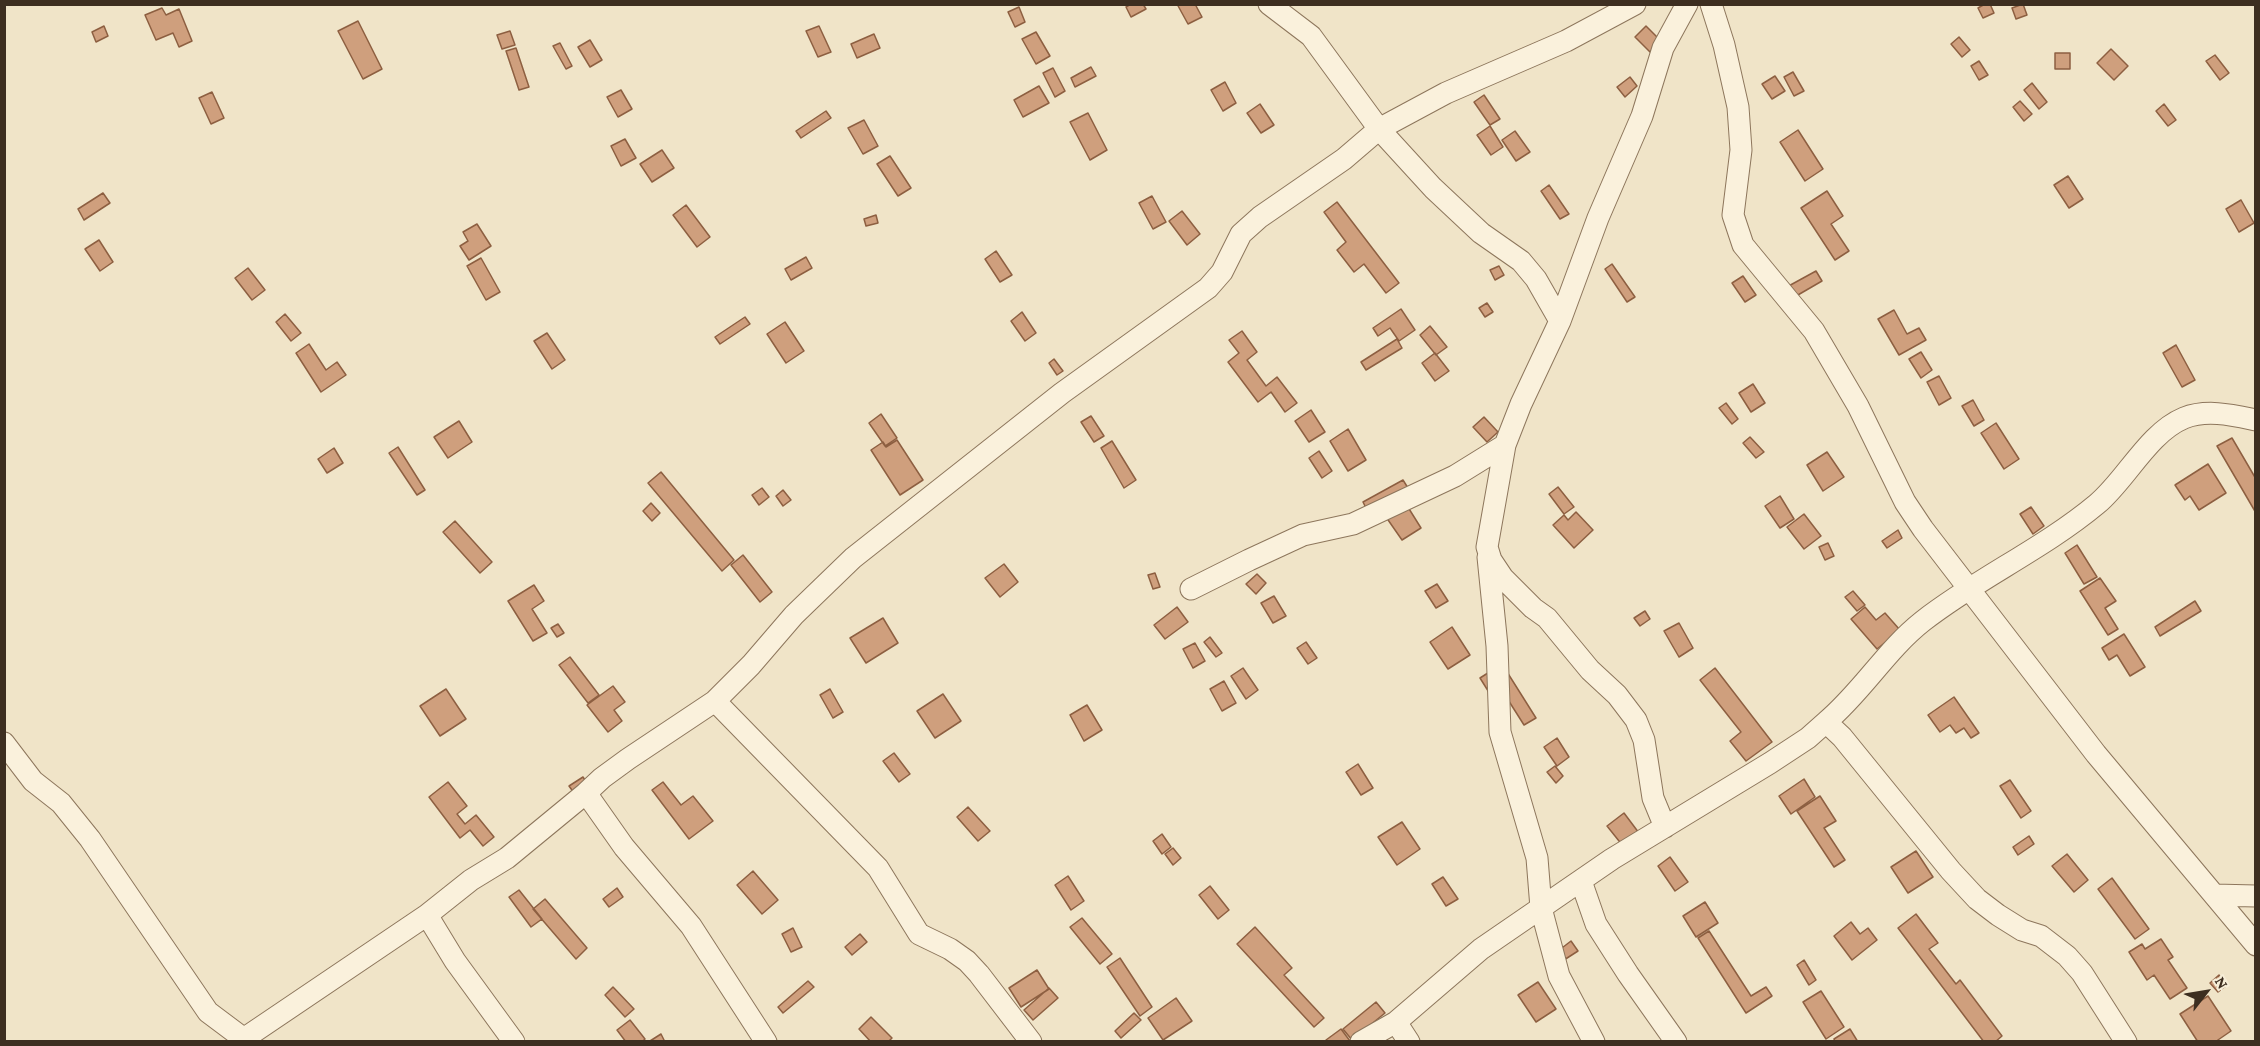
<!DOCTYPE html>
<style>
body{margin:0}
#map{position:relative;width:2260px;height:1046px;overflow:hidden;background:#f0e4c8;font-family:"Crimson Pro",serif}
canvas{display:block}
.frame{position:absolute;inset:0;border:6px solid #3d2e20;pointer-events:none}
.north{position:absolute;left:2176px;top:962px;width:60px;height:60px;-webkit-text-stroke:4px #f7eed8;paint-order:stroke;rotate:59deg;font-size:16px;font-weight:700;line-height:24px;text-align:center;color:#3d2e20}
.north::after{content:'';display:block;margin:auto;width:21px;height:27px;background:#3d2e20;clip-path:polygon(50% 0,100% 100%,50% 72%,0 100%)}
</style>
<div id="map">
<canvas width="2260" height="1046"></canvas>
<div class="frame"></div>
<div class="north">N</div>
</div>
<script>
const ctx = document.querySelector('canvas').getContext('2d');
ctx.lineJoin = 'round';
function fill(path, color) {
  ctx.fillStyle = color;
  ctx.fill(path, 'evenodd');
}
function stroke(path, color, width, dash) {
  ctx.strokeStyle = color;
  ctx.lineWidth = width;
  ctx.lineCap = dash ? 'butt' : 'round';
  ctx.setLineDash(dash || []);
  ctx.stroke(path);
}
const building = new Path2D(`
 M1131,4h12l3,5 -15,8 -5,-10z
 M1177,4h18l7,13 -14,7z
 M1985,4h5l4,9 -11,5 -5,-10z
 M2023,4l4,11 -11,4 -4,-11z
 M1019,7l6,15 -10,5 -7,-15z
 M162,8l4,7 13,-6 13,32 -13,6 -6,-14 -17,7 -11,-25z
 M358,21l24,48 -19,10 -25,-48z
 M104,26l4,10 -12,6 -4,-10z
 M819,26l12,26 -13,5 -12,-26z
 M1646,26l15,15 -11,11 -15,-15z
 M510,31l5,14 -13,4 -5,-14z
 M1036,32l14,24 -14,8 -14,-25z
 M874,34l6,14 -23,10 -6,-14z
 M1959,37l11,13 -8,7 -11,-13z
 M590,40l12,20 -12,7 -12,-20z
 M560,43l12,23 -6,3 -13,-23z
 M516,48l13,39 -10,3 -13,-39z
 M2111,49l17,17 -14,14 -17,-17z
 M2055,53h15v16h-15z
 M2215,55l14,18 -9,7 -14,-19z
 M1979,61l9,14 -9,5 -8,-14z
 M1091,67l5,9 -21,11 -4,-9z
 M1053,68l12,23 -10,6 -12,-24z
 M1793,72l11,19 -10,5 -10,-19z
 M1775,76l10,15 -13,8 -10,-15z
 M1630,77l7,9 -12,11 -8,-10z
 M1225,82l11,21 -13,8 -12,-21z
 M2032,83l15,19 -8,7 -15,-19z
 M1039,86l10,17 -26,14 -9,-17z
 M621,90l11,19 -14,8 -11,-20z
 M212,92l12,26 -13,6 -12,-26z
 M1484,95l16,24 -10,6 -16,-23z
 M2020,101l12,13 -8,7 -11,-14z
 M1260,104l14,21 -13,8 -14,-20z
 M2164,104l12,16 -8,6 -12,-15z
 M826,111l5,7 -30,20 -5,-7z
 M1088,113l19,37 -17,10 -20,-38z
 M864,120l14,26 -15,8 -15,-26z
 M1490,126l13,21 -12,8 -14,-20z
 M1798,130l25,39 -18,12 -25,-39z
 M1515,131l15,21 -14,9 -14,-21z
 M625,139l11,19 -15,8 -10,-20z
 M662,150l12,18 -22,14 -12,-18z
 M890,156l21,32 -13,8 -21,-32z
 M2068,176l15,23 -14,9 -15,-23z
 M1549,185l20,29 -9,5 -19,-28z
 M1827,191l16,25 -12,8 18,27 -14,9 -34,-52z
 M103,193l7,10 -26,17 -6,-11z
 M1152,196l14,26 -13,7 -14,-26z
 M2241,200l13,23 -15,9 -13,-23z
 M1337,202l62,81 -13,10 -22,-29 -10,8 -17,-22 9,-8 -22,-30z
 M686,205l24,32 -13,10 -24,-32z
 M1182,211l18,23 -13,11 -18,-24z
 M876,215l2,8 -12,3 -2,-7z
 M477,224l14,22 -22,14 -9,-14 8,-5 -5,-9z
 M99,240l14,22 -13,9 -15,-22z
 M996,251l16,24 -12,7 -15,-23z
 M806,257l6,11 -21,12 -6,-11z
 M481,258l19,34 -14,8 -19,-34z
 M1612,264l23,33 -8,5 -22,-33z
 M1499,266l5,9 -9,5 -5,-10z
 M248,268l17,22 -13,10 -17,-22z
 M1816,271l6,10 -31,18 -6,-11z
 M1743,276l13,19 -11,7 -13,-19z
 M1487,303l6,9 -8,5 -6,-9z
 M1401,309l14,21 -16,11 -9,-13 -12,8 -5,-8z
 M1894,310l13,24 12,-6 7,12 -27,15 -21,-36z
 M1022,312l14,21 -11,8 -14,-20z
 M285,314l16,19 -10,8 -15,-19z
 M745,317l5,7 -30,20 -5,-7z
 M785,322l19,29 -18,12 -19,-29z
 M1430,326l17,21 -11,8 -16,-20z
 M1242,331l15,21 -10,8 19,26 11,-9 20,26 -12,9 -14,-20 -13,10 -30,-40 11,-9 -10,-13z
 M547,333l18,27 -13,9 -18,-28z
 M1397,339l5,9 -36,22 -5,-8z
 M309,344l17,26 11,-8 9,13 -25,17 -25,-39z
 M2176,345l19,35 -13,7 -19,-34z
 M1921,352l11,18 -11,8 -12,-19z
 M1435,353l14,18 -14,10 -13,-18z
 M1054,359l9,12 -6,4 -8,-12z
 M1939,376l12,22 -12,7 -12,-23z
 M1753,384l12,19 -14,9 -12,-19z
 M1973,400l11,20 -10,6 -12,-20z
 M1726,403l12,16 -6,5 -13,-16z
 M1311,410l14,22 -16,10 -14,-21z
 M881,414l16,24 -12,8 -16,-23z
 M1091,416l13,20 -10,6 -13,-20z
 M1484,417l14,15 -11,10 -14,-15z
 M459,421l13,21 -24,16 -14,-21z
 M1996,423l23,36 -15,10 -23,-36z
 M1348,429l18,31 -18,11 -18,-30z
 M1750,437l14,15 -8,6 -13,-15z
 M2232,438l24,41v34l-39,-67z
 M897,440l26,40 -23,15 -29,-45 12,-8 3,5z
 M1112,441l24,39 -12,8 -23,-40z
 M398,447l27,43 -8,5 -28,-42z
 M334,448l9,15 -16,10 -9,-14z
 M1319,451l13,20 -10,7 -13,-20z
 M1827,452l17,25 -21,14 -16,-26z
 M2208,464l18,29 -27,17 -9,-14 -5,4 -10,-15z
 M661,472l73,88 -12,11 -74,-88z
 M1403,480l5,8 -41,22 -4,-8z
 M1558,487l16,20 -10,7 -15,-20z
 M762,488l7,9 -10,8 -7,-10z
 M783,490l8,10 -8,6 -7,-10z
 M1780,496l14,23 -14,9 -15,-22z
 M651,503l9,10 -8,8 -9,-10z
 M1406,504l15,24 -19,12 -16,-23z
 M2031,507l13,19 -11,8 -13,-20z
 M1576,512l17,18 -19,18 -21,-23 11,-10 4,5z
 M1804,514l17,22 -17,13 -17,-22z
 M455,521l37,41 -12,11 -37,-41z
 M1898,530l4,8 -15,10 -5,-7z
 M1828,543l6,13 -9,4 -6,-13z
 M2077,545l20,32 -13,7 -19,-31z
 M743,555l29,37 -12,10 -29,-37z
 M1004,564l14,18 -18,15 -15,-19z
 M1155,573l5,14 -7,2 -5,-14z
 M1257,574l9,9 -10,11 -10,-10z
 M2100,578l16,23 -11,7 13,21 -10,6 -28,-44z
 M1437,584l11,17 -12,7 -11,-17z
 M534,585l10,16 -12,8 15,24 -14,8 -25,-40z
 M1853,591l12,14 -8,6 -12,-14z
 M1274,596l12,20 -13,7 -12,-20z
 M2195,601l6,10 -41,25 -5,-9z
 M1177,607l11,15 -23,17 -11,-14z
 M1865,607l11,13 9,-7 22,25 -13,11 -7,-8 -10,8 -26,-30z
 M1645,611l5,8 -10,7 -6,-8z
 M883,618l15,25 -32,20 -16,-25z
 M1679,623l14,25 -14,9 -15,-26z
 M558,624l6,9 -7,4 -6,-9z
 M1452,627l18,28 -22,14 -18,-27z
 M2124,634l21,33 -15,9 -13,-21 -8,5 -7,-12z
 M1210,637l12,16 -6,4 -12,-15z
 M1306,642l11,16 -9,6 -11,-16z
 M1195,643l10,18 -12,7 -10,-19z
 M570,657l29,38 -11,8 -29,-38z
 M1502,664l34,54 -12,7 -19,-30 -10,7 -15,-24z
 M1243,668l15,22 -12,9 -15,-23z
 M1715,668l57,74 -26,19 -16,-20 11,-9 -41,-52z
 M1224,681l12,22 -14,8 -12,-22z
 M613,686l12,16 -11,8 8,11 -14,11 -21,-27z
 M446,689l20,30 -26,17 -20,-30z
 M830,689l13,23 -10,6 -13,-23z
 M943,694l18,27 -26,17 -18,-27z
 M1954,697l25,36 -8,5 -7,-10 -8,5 -6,-8 -10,7 -12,-17z
 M1087,705l15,25 -18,11 -14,-26z
 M1557,738l12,19 -12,9 -13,-19z
 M894,753l16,21 -11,8 -16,-21z
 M1358,764l15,24 -12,7 -15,-23z
 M1555,766l8,10 -7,7 -9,-11z
 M583,777l7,11 -13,9 -8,-11z
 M1804,779l11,18 -24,17 -12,-18z
 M2010,780l21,31 -10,7 -21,-32z
 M448,782l19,24 -10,8 8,10 11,-9 18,22 -11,9 -13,-16 -10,8 -31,-41z
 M663,782l18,23 12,-9 20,25 -24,18 -37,-49z
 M1820,796l16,25 -12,7 21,32 -11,7 -37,-56z
 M968,807l22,24 -12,10 -21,-24z
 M1624,813l15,20 -16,13 -16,-20z
 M1402,822l18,27 -23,16 -19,-28z
 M1162,834l9,13 -9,7 -9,-13z
 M2029,836l5,8 -16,11 -5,-8z
 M1173,848l8,10 -8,7 -8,-11z
 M1916,851l17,26 -25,16 -17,-26z
 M2067,854l21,26 -14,12 -22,-26z
 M1670,857l18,25 -13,9 -17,-25z
 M753,871l25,29 -16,14 -25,-29z
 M1068,876l16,25 -13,9 -16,-25z
 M1443,877l15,22 -12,7 -14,-22z
 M2112,878l37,51 -14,10 -37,-50z
 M1210,886l19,24 -11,9 -19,-24z
 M617,888l6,9 -14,10 -6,-8z
 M519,890l23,29 -11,8 -22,-30z
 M545,899l42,49 -11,11 -43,-50z
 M1705,902l13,21 -22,14 -13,-21z
 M1916,914l22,29 -9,6 27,35 4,-4 42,56 -7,6h-11l-86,-114z
 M1082,918l30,36 -12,10 -30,-37z
 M1851,922l9,12 8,-6 9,12 -25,20 -18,-24z
 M1255,927l37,41 -8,7 40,43 -10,9 -77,-83z
 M793,928l9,19 -11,5 -9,-18z
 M1709,931l42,65 15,-9 6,9 -26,17 -48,-75z
 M860,934l7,8 -15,13 -7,-8z
 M2161,939l12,18 -5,3 19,28 -17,11 -16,-24 -7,5 -18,-28 13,-8 3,5z
 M1571,941l7,10 -14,9 -6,-9z
 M1120,958l32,49 -12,9 -33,-49z
 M1804,960l12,20 -7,5 -12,-20z
 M1037,970l12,19 -28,18 -12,-19z
 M2219,975l8,10 -9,7 -8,-9z
 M808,981l6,6 -31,26 -5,-6z
 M1538,982l18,27 -20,13 -18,-27z
 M613,987l21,22 -9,8 -20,-22z
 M1049,988l9,10 -25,22 -9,-10z
 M1821,991l23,36 -18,12 -23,-37z
 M2208,996l23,35 -16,11h-17l-18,-28z
 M1176,998l16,23 -29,19 -15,-22z
 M1376,1002l9,11 -33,27 -9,-11z
 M1134,1013l7,7 -20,18 -6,-7z
 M871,1017l21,21 -4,4h-17l-12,-13z
 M630,1020l15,19 -3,3h-16l-9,-12z
 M1341,1029l9,12 -24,1v-2z
 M1850,1029l8,13h-23l-1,-3z
 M661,1034l4,8h-15v-1z`);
fill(building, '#cf9f7d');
stroke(building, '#8d5f41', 1.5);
const minor = new Path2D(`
 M1269,4l42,32 68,93 54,59 48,45 40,28 15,18 24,42
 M1711,4l13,41 14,62 3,43 -8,65 10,30 71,86 44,75 47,96 18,27 173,225 160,191
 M1488,557l9,89 3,86 37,126 4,50 18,68 35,66
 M1191,589l58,-29 54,-25 50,-11 102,-48 50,-31
 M715,701l163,167 41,66 31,15 17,12 12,13 52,68
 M1826,722c36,-30 60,-72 97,-101 55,-43 120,-72 174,-117 29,-24 51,-71 87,-86 23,-9 48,-3 72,2
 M4,743l29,38 28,22 29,36 118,173 40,30
 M1665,827l-12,-29 -9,-58 -8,-20 -19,-25 -27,-25 -43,-52 -14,-10 -30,-30 -12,-18 -4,-13 18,-102 16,-41 39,-83 38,-103 44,-102 21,-68 24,-44
 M1581,881l15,43 32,50 48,68
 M2214,895l42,1
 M1396,1022l13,20
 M239,1042l188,-127
 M514,1042l-59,-81 -28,-46 44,-35 36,-22 79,-65
 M766,1042l-75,-116 -67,-79 -38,-54 16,-15 26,-19 87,-58 36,-36 43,-50 59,-57 209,-165 146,-105 14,-16 19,-38 19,-17 84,-58 35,-30 67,-36 120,-52 69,-37
 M1361,1042l35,-20 85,-73 131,-90 158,-96 38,-25 18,-16 16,15 109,134 26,28 21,16 24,15 19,6 26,20 15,17 44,69`);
stroke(minor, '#8d765c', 23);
stroke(minor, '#faf1dc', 21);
</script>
